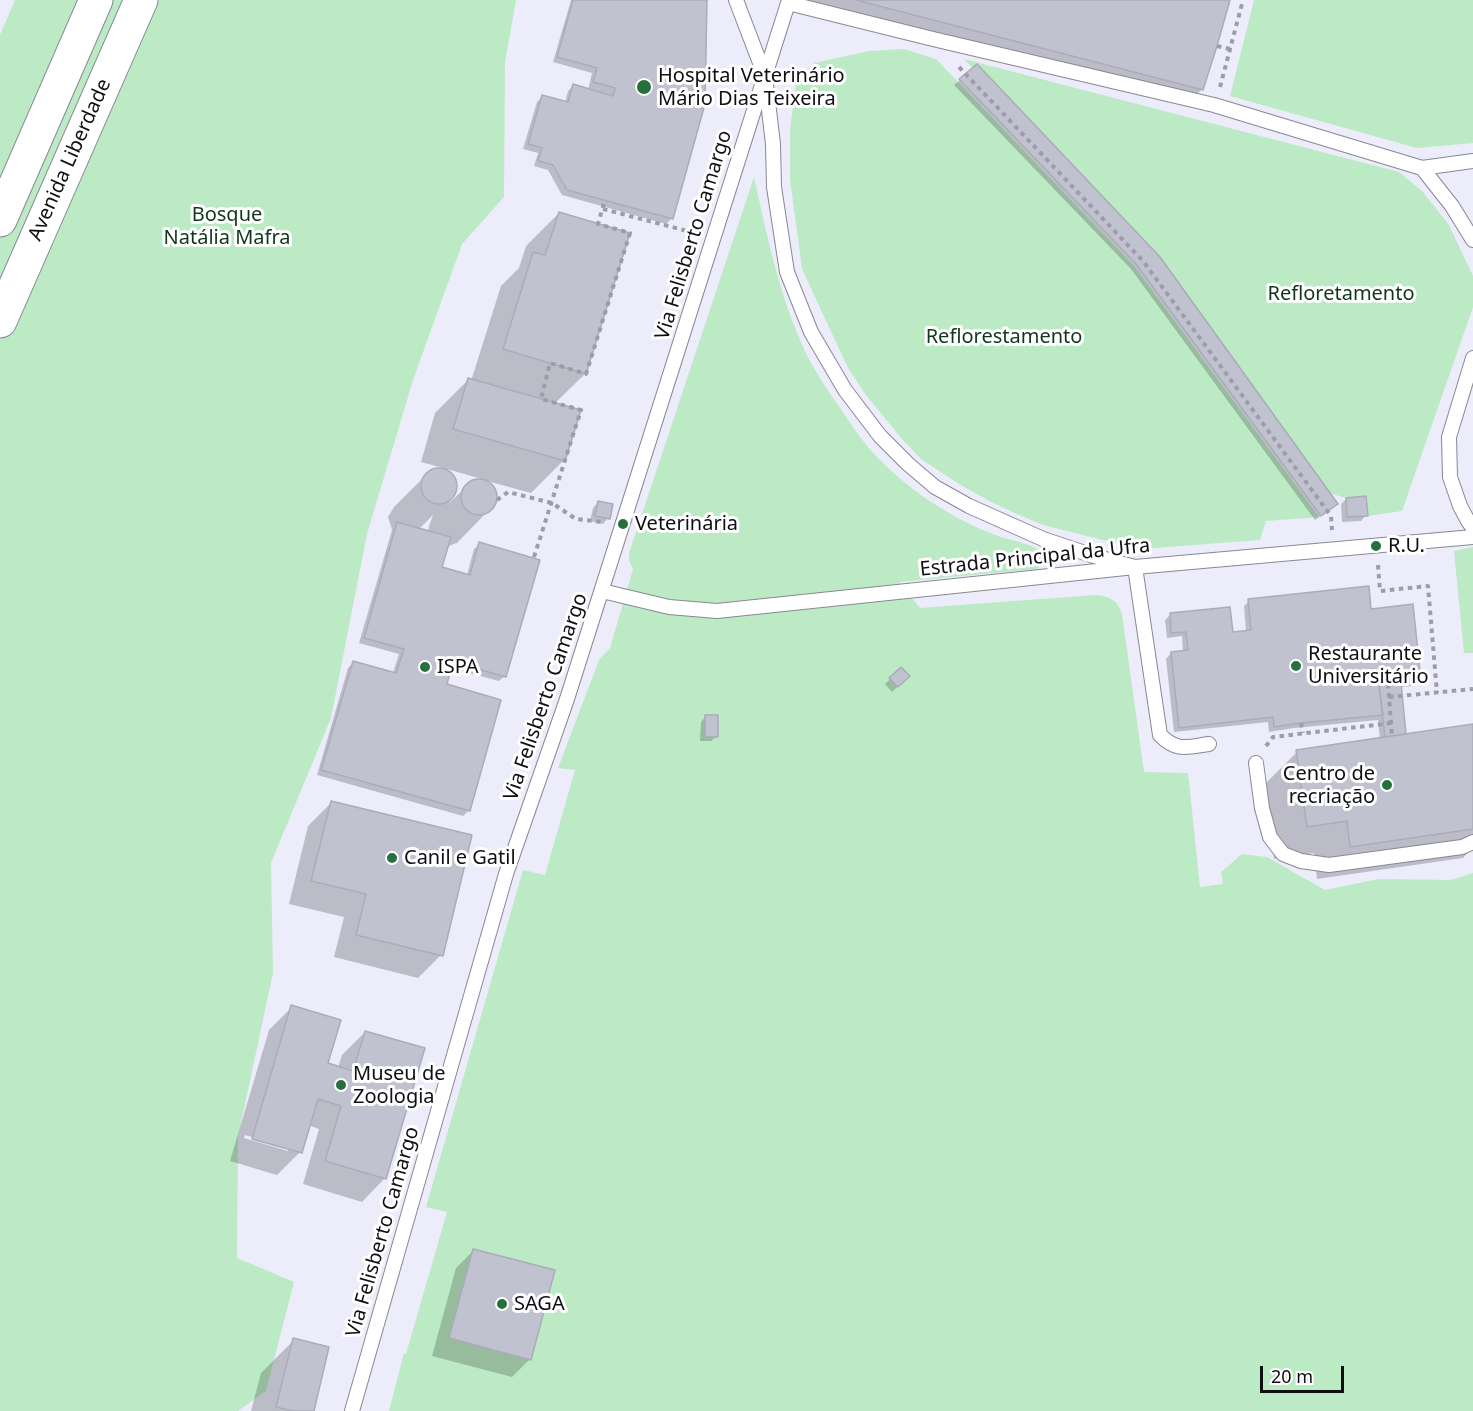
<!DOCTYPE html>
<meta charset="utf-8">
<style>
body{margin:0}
#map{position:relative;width:1473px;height:1411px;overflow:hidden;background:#ececfb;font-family:"Noto Sans",sans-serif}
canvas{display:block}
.scale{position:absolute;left:1260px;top:1366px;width:84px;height:27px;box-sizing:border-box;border:3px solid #0e0e13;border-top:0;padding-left:8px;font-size:18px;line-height:21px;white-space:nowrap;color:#0e0e13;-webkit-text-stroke:4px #fff;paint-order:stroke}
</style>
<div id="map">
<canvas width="1473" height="1411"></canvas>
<div class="scale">20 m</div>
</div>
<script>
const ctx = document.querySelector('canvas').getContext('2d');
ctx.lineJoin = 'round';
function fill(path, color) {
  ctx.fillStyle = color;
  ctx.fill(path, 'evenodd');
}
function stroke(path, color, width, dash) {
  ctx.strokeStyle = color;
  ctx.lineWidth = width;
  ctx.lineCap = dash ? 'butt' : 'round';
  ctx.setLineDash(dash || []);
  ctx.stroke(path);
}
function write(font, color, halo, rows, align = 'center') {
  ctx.font = font + ' "Noto Sans",sans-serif';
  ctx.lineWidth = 6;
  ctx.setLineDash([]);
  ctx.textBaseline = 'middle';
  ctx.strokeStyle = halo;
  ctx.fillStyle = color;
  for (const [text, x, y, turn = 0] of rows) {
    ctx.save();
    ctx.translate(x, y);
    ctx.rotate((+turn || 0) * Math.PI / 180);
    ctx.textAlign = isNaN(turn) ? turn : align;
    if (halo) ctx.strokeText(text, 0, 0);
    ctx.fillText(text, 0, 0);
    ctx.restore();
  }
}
fill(new Path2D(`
 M15,0h501l-11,62 -1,135 -42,47 -49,136 -46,154 -36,184 -60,145 2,110 -35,164 -1,121 57,24 -28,109 -28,20h-238v-1376z
 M1254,0h219v143l-56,5 -187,-52z
 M904,49l32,10 198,207 185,251 -53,4 -6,19 -119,9 -46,-11 -52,-13 -26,-11 -26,-12 -32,-18 -38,-25 -19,-20 -36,-44 -18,-27 -46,-99 -12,-90v-50l7,-51 18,-15 54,-12z
 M964,59l435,113 23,19 27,34 24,51v31l-71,204 -34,5 -2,-20 -20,2 -17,-5 -178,-241z
 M754,177c14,63 27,128 57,186 9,16 19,31 30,46 11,17 23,35 38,50 34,34 76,62 122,78 13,4 43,9 47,23l-4,5 -8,4 -137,13 21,26 175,-13c14,1 23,5 27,19l22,158 44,1 12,114 23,-3 -2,-12 21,-18 25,3 58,33 53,-11 73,1 22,-7v538h-1084l15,-58 2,1 41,-142 -21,-5 97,-337 22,5 30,-105 -17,-2 41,-108 11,-12 23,-79 -4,-8v-8z
 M1473,547v106h-9l-10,-102z`), '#bceac5');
fill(new Path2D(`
 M571,0h134l-33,218 -6,6 -104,-29 -14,-25 -14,-4 4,-13 -15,-4 14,-47 5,-5 23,6 3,-12 5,-5 15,4 4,-17 -39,-11z
 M808,0h420l-26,89 -11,12 -384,-100z
 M977,66l182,192 172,251 -16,11 -184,-251 -177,-184z
 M559,213l26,161 -31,30 10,56 -33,33 -44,-12 7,8 1,5v5l-5,10 -33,34 -11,4 -6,21 27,7 7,-26 6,-5 25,132 -6,5 -49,-13 -5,17 55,16 -32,110 -5,5 -146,-41 31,-107 6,-6 39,11 6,-19 -40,-11 33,-113 -4,-13 6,-10 34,-34 5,-3 10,-2 -22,-6 14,-49 33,-33 3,1 30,-95 18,-18 7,-22zM447,469l38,11 -1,1h-10l-9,7 -16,15 7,-16 -1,-6zM433,515l-4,11 -1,7 -10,-3z
 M1346,499l20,16 -5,6 -19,1 -1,-18z
 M598,502l10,16 -5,6 -13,-3 3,-13z
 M1249,601l121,9 49,70 -5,6 -14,1 5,49 68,-10v121l-10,11 -146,21 -3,-26 -40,6 -10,-74 33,-33 83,-13 -2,-19 -84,8 -25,4 -1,-10 -94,10 -8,-73 5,-6 12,-1 -1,-16 -15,2 -2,-18 5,-5 61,19 15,-2 -2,-26z
 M901,669l7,7 -16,16 -7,-8z
 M706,716l11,20 -6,5h-11l1,-19z
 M331,803l110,152 -23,23 -84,-21 10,-40 -55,-13 19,-78z
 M292,1007l35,57 11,4 4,-13 23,-23 20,146 -23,24 -59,-18 16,-55 -11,-4 -8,27 -23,23 -47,-14 39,-131zM245,1135l43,13v3l-44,-13z
 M474,1250l56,109 -18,18 -80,-21 24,-88z
 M294,1340l19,71h-62l10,-38z`), '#0003');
const building = new Path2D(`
 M573,0h134l-2,104 -32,115 -106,-29 -14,-25 -15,-4 4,-13 -14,-4 14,-49 26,7 5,-18 40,12 2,-8 -22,-6 4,-14 -40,-11z
 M856,0h374l-13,46 -14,44z
 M977,64l183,193 178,247 -17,12 -185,-252 -177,-185z
 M559,212l71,21 -44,141 -83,-25 30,-97 12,3z
 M468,378l113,32 -16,51 -112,-32z
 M421 486a18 18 0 1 1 36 0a18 18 0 1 1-36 0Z
 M461 497a18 18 0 1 1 36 0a18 18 0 1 1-36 0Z
 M1366,496l2,20 -21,1 -1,-19z
 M598,501l15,3 -3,15 -15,-3z
 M397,522l54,15 -9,30 28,8 9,-33 61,18 -34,117 -53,-15 -6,22 54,16 -31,111 -149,-41 32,-109 43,12 8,-24 -40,-11z
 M1369,586l2,23 42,-5 8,77 -42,5 4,29 -82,8 -27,4 -1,-10 -94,11 -8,-76 17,-2 -2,-18 -15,1 -1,-20 60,-6 3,25 18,-2 -3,-31z
 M901,667l9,9 -12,11 -9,-9z
 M1401,683l5,51 -21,3 -6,-51z
 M705,715h13v22h-13z
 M1473,724v105l-123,18 -3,-26 -40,6 -11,-77z
 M331,801l141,34 -29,121 -87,-21 10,-41 -55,-13z
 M291,1005l50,15 -13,43 25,8 12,-40 60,17 -39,131 -61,-18 16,-55 -23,-7 -16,54 -50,-14z
 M473,1249l82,21 -24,90 -82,-22z
 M293,1338l36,9 -15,64h-21l-17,-4z`);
fill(building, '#c1c2d0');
stroke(building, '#ababb9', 1.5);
const lane = new Path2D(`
 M736,0l29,76 8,68 1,43 13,85 24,60 34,58 35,46 28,28 27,23 34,19 74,33 51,17 41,11 25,168c17,17 27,12 49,9
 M788,3l145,36 281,66 208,63 51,-7
 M1422,168l30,38 21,34
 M1473,358l-24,79 1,40 10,29 8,15 5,7
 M602,591l67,16 48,4 418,-44 338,-30
 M1256,763l6,45 8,29 13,17 18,7 28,4 133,-18 11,-5
 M352,1411l154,-537 61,-175 222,-699`);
const primary = new Path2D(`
 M0,220l96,-220
 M0,321l141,-321`);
stroke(lane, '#888895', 16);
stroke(primary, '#888895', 35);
stroke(new Path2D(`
 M1217,46l13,3
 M959,67l184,194 188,255 1,14
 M1220,87l23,-87
 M603,209l92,24
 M497,500l11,-8 44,11 24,16 26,3
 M534,557l47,-147 -40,-11 9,-36 36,11 44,-141 -32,-9 7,-24
 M1378,565l2,26 48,-5 9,107
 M1388,684l4,52
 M1389,697l84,-8
 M1301,723l2,10
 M1266,746l7,-9 119,-14`), '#9d9da9', 4, [4.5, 4.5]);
stroke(lane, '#fff', 14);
stroke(primary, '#fff', 33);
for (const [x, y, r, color] of [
 [644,87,8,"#26703e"],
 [623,524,6,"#26703e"],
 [1376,546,6,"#26703e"],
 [1296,666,6,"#26703e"],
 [425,667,6,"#26703e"],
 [1387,785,6,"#26703e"],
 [392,858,6,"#26703e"],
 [341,1085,6,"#26703e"],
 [502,1304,6,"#26703e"]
]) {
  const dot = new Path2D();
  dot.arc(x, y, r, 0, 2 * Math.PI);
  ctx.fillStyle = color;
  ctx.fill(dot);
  stroke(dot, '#fff', 2);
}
write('20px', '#0e0e13', '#fff', [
 ["Hospital Veterinário",658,76],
 ["Mário Dias Teixeira",658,99],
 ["Veterinária",635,524],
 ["R.U.",1388,546],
 ["Restaurante",1308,654],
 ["Universitário",1308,677],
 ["ISPA",437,667],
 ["Centro de",1375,774,"right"],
 ["recriação",1375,797,"right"],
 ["Canil e Gatil",404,858],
 ["Museu de",353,1074],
 ["Zoologia",353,1097],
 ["SAGA",514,1304]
], 'left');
write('20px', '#0e0e13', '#fff', [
 ["Avenida Liberdade",70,160,-66],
 ["Via Felisberto Camargo",694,235,-73],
 ["Estrada Principal da Ufra",1035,558,-6],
 ["Via Felisberto Camargo",546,697,-71],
 ["Via Felisberto Camargo",383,1232,-74]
]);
write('20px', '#10371d', '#fff', [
 ["Bosque",227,215],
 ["Natália Mafra",227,238],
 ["Refloretamento",1341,294],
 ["Reflorestamento",1004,337]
]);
</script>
